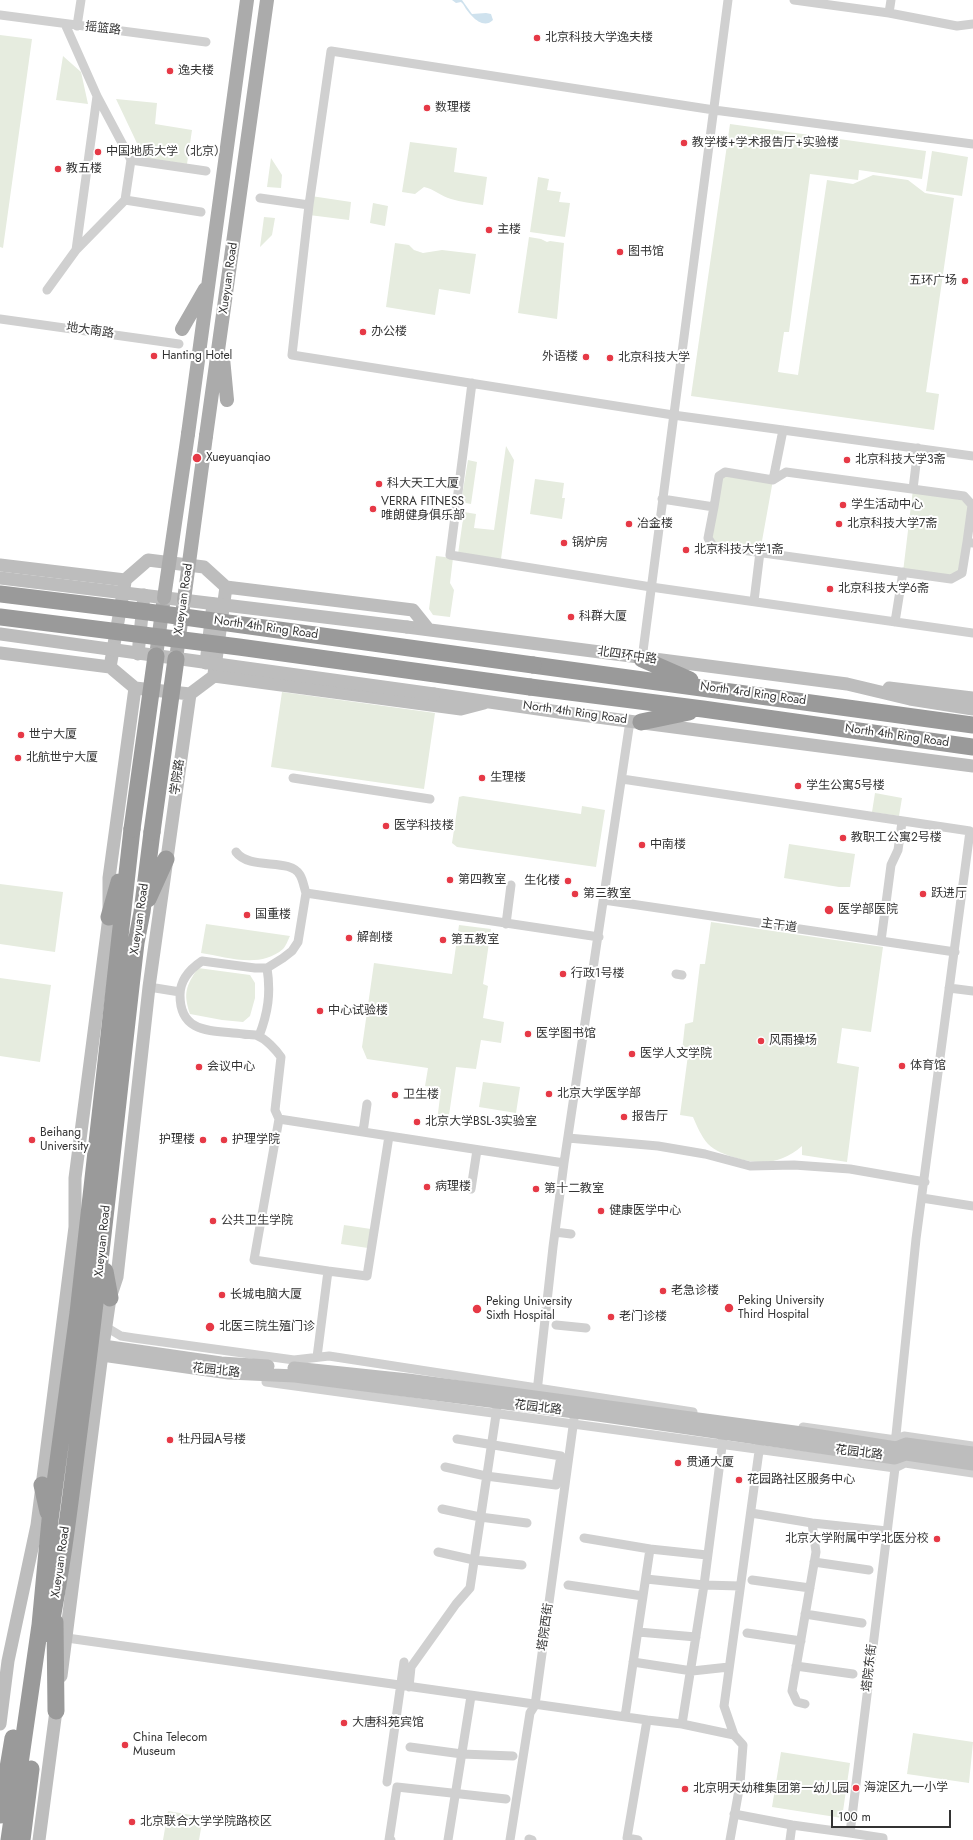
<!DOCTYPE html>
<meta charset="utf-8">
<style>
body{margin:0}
#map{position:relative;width:973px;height:1840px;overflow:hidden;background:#fff;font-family:Jost,sans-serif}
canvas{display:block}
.scale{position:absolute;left:831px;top:1810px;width:120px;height:18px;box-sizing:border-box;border:2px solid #333;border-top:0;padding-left:5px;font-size:12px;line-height:14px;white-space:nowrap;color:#333;-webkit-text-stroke:3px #fff;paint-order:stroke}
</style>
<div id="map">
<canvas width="973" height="1840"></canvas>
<div class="scale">100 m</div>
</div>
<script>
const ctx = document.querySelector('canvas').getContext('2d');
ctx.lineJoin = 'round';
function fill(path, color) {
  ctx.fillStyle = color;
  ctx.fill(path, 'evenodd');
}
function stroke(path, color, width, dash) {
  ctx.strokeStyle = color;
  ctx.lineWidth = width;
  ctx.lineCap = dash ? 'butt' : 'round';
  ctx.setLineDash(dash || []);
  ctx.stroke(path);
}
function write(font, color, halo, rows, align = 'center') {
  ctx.font = font + ' Jost,"Noto Sans SC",sans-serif';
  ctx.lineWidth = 4;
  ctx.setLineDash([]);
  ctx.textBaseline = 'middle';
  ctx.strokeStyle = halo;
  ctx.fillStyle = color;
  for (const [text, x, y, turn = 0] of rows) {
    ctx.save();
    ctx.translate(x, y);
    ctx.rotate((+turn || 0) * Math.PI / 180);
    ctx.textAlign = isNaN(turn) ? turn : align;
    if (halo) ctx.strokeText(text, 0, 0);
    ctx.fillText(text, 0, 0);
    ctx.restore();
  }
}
fill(new Path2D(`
 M0,35l32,4 -29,209 -3,-1z
 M63,56l18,16 7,32 -32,-4z
 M116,99l41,4 -2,21 37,6 -5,34 -43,-6z
 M730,124l196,27 -4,28 -63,-9 -1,10 -48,-6 -21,158h-5l-6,40 20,3 29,-195 26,4 20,-9 35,5 17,13 29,5 -28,194 13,2 -5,36 -243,-34z
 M410,142l47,6 -3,24 33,5 -4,28c-11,-2 -22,-3 -32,-6 -10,-3 -17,-10 -27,-12l-9,7 -13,-2z
 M932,151l36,6 -6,39 -36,-5z
 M271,158l11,17 -1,13 -14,-1z
 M538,177l11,2 -2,11 14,2 -2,10 11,1 -5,34 -35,-5z
 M311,196l40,6 -2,18 -40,-5z
 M373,203l15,3 -3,20 -15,-3z
 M264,217l11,1 -3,17 -12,12z
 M529,237l12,2 6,3 3,-1 14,2 -7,76 -39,-6z
 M395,243l14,2 5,5 9,3 19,-3 34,4 -6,40 -31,-5 -4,26 -49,-8z
 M506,446l8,14 -13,99 -43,-5 6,-42 12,2 -2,14 20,2z
 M468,460l9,2 -6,42 -10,-2z
 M725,472l48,8 -13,72 -47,-6 -5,-8 11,-62z
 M535,479l29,4 -2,15h3l-3,21 -32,-5z
 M913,489l51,7 8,9 -10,68 -11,6 -48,-7z
 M436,556l17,2 -3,25 4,7 -4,27 -17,-2 -4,-6z
 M282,692l153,21 -11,76 -153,-22z
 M875,793l27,5 -3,18 -27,-4z
 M463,796l118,18 1,-8 23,4 -9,57 -139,-20 -5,-4 7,-46z
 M789,844l66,10 -5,33h-11l-55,-9z
 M0,884l63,8 -8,60 -55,-8z
 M711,922l172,25 -12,85 -29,-4 -5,35 22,4 -12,95 -45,-7v-9c-20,18 -42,19 -66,12 -10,-3 -21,-7 -28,-14 -7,-8 -11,-18 -15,-27l-13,-2 8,-60 -6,-4 3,-27 8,-2 7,-58h5z
 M206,924l84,12c-2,4 -4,10 -7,13 -23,20 -56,8 -82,4z
 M459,925l32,4 -8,55 5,2 -5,32 21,4 -3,21 -20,-3 -5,29 -20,-2 -8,55 -11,-1 4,-32 -16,-3 3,-18 -61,-9 -5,-12 12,-84 78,11z
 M198,968l52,7 5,8v15l-5,18 -7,6 -21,-2 -32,-6c-7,-21 -4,-28 8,-46z
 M0,978l51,7 -11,77 -40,-6z
 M483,1082l37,5 -4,26 -37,-6z
 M344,1225l27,4 -3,19 -27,-4z
 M913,1733l60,9 -4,41 -62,-9z
 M781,1752l69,11 -8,55 -70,-11z
 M168,1811l35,6 -4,23h-36z`), '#e6ecdf');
fill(new Path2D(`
 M452,0h10l10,14 14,-1 5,1 2,6c-11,11 -25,-7 -30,-16l-2,-2 -5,1z`), '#cfe2ee');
stroke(new Path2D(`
 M794,0l95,13 68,13 16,-2
 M889,13l2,-13
 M0,15l206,27
 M77,26l4,-26
 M973,144l-259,-34 -383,-59 -22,154 -17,150 381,60 300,41
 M131,160l75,11
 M260,198l49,7
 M125,200l76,12
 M76,250l21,-154
 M47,290l29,-40 49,-50 6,-40 -34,-64 -32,-72
 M0,319l179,25
 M472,383l-22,172 201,32 322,46
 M773,480l10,-50
 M913,489l5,-41
 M662,499l52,8 5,-31 6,-4 48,8 13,-8 178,24 8,9 -5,37 6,1
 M714,507l-6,31 5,8 238,33 11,-6 5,-31
 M754,601l6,-49
 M895,622l8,-50
 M642,659l86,-659
 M293,778l137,21
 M622,779l348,52 -54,408 -20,196 -1,33 -45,365 33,5v2
 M236,852c14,19 54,5 64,23 3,5 4,12 6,18
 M604,900l351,52
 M506,924l5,-39
 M881,941l10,-76 7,-15 4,-28
 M676,974l6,1
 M149,987l31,5
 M949,988l24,3
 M259,1036c9,-23 12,-43 8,-68
 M279,1119l-25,141 74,11 -11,86
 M363,1132l4,-28
 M568,1138l90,8 47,8 45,12 44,-1 56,4 75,13
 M564,1163l-285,-44 -4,-9 6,-53c-5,-7 -15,-18 -23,-21 -4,-2 -10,-1 -15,-2 -30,-4 -63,1 -63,-39 0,-15 10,-26 22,-34l53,7h12l16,-10 9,-7 6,-9 8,-49 293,44
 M471,1189l6,-39
 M922,1198l51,8
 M555,1232l16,2
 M328,1271l39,5 22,-140
 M556,1325l30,3
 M106,1327l15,9 13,2 160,22 35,-4 364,56
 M266,1382l629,86 10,-5 68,10
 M537,1392l16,-145 11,-84 66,-442
 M803,1427l93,13 8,-4 69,10
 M723,1439l-19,146 -22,139 52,11 9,10 -3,39 -10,56
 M445,1467l41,9 70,9 5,-29 -104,-17
 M442,1509l38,8 47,6
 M751,1513l61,10 75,8
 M584,1538l66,11
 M438,1552l36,8 48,5
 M814,1562l55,8
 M646,1579l58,6 36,1
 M752,1580l58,8
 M568,1585l75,11
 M805,1614l57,9
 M638,1632l58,5
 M747,1633l54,8
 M67,1638l580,82
 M633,1662l59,9 37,-4
 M796,1666l57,8
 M409,1687l2,-20 45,-63 14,-16 27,-180
 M805,1704l-8,-2 -5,-11 24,-139 -4,-29
 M625,1717l25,-168 57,6
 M734,1735l-10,-29 36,-262
 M410,1747l52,7 51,2
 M387,1782l17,-120
 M734,1814l58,11
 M529,1839l3,1
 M391,1840h-2l8,-53 109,12
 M448,1840l23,-144
 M510,1840l20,-127 5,-8 39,-286
 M638,1840l-11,-2 20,-118 35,4
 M790,1840l2,-15 58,8`), '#d0d0d0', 9);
stroke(new Path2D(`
 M0,565l125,15 23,-20 56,7 22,20 187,23 16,20
 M407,627l440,57 63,15 63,10
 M0,653l110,14 25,21 55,6 24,-18 247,33 23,-6
 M138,654l6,-59
 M206,663l7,-59
 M110,667l15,-85
 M214,674l12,-87
 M889,688l84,10
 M434,694l125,18 414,54
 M103,1346l118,17 47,3
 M102,1355l127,18 66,3 303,39 297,43 11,-4 67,10
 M294,1368l114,12 394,53 94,15 10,-4 67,9
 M61,1676l42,-330 7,-48 7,-21 32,-290 41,-293
 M0,1724l8,-63 29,-136 38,-298v-49l34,-261v-39l26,-190
 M39,1840l18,-137`), '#bdbdbd', 13);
stroke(new Path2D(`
 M182,329l23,-40
 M223,358l4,42
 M188,434l59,-434
 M206,436l61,-436
 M156,656l7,-52
 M176,659l8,-59`), '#ababab', 14);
stroke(new Path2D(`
 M642,659l48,21
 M533,665l440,60
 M530,687l173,22 270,38
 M641,722l48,-10
 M148,899l18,-40
 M109,917l10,-35
 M105,1271l5,27
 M42,1485l6,27
 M55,1622l1,89
 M49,1634c15,-74 23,-150 33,-225 20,-155 36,-311 54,-466l6,-31 10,-80
 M0,1815l13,-77
 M9,1840l31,-215 10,-105 28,-207 54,-484
 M22,1840l9,-71`), '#9a9a9a', 17);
stroke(new Path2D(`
 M0,578l407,49
 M0,634l434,60`), '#bdbdbd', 13);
stroke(new Path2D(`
 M164,598l24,-164
 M184,600l22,-164`), '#ababab', 14);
stroke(new Path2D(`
 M0,594l148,18 385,53
 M0,617l239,30 291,40
 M132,829l24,-173
 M152,832l24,-173`), '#9a9a9a', 17);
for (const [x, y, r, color] of [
 [537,38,4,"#e63946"],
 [170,71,4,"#e63946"],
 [427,108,4,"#e63946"],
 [684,143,4,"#e63946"],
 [98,152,4,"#e63946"],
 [58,169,4,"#e63946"],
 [489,230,4,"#e63946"],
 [620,252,4,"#e63946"],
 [965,281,4,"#e63946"],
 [363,332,4,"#e63946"],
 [154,356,4,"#e63946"],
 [586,357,4,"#e63946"],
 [610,358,4,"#e63946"],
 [197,458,5,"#e63946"],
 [847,460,4,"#e63946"],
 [379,484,4,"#e63946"],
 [843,505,4,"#e63946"],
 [373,509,4,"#e63946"],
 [629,524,4,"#e63946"],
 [839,524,4,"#e63946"],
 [564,543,4,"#e63946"],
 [686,550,4,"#e63946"],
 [830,589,4,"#e63946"],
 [571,617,4,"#e63946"],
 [21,735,4,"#e63946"],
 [18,758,4,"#e63946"],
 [482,778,4,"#e63946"],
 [798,786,4,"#e63946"],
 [386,826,4,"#e63946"],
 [843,838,4,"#e63946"],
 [642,845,4,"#e63946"],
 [450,880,4,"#e63946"],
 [568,881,4,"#e63946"],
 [575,894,4,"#e63946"],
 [923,894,4,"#e63946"],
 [829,910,5,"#e63946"],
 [247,915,4,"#e63946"],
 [349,938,4,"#e63946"],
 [443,940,4,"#e63946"],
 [563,974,4,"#e63946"],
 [320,1011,4,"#e63946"],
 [528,1034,4,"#e63946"],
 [761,1041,4,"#e63946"],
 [632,1054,4,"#e63946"],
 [902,1066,4,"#e63946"],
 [199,1067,4,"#e63946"],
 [549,1094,4,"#e63946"],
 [395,1095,4,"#e63946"],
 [624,1117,4,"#e63946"],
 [417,1122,4,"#e63946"],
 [32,1140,4,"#e63946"],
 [203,1140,4,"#e63946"],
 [224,1140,4,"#e63946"],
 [427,1187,4,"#e63946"],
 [536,1189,4,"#e63946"],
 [601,1211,4,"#e63946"],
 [213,1221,4,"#e63946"],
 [663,1291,4,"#e63946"],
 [222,1295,4,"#e63946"],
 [729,1308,5,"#e63946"],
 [477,1309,5,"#e63946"],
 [611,1317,4,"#e63946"],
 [210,1327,5,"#e63946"],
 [170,1440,4,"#e63946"],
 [678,1463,4,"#e63946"],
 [739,1480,4,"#e63946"],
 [937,1539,4,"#e63946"],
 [344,1723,4,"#e63946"],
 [125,1745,4,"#e63946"],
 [856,1788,4,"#e63946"],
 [685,1789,4,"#e63946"],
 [132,1822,4,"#e63946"]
]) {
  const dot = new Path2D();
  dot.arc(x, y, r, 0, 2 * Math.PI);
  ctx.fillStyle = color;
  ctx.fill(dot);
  stroke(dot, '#fff', 1.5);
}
write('12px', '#333', '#fff', [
 ["摇篮路",103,29,7],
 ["Xueyuan Road",229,278,-82],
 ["地大南路",90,331,8],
 ["Xueyuan Road",184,599,-82],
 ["North 4th Ring Road",266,628,8],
 ["北四环中路",627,656,8],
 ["North 4rd Ring Road",753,694,8],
 ["North 4th Ring Road",575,713,8],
 ["North 4th Ring Road",897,736,8],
 ["学院路",178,777,-82],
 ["Xueyuan Road",140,919,-82],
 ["主干道",779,926,8],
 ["Xueyuan Road",103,1241,-84],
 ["花园北路",216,1371,6],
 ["花园北路",538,1408,7],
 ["花园北路",859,1453,7],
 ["Xueyuan Road",61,1562,-82],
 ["塔院西街",546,1627,-82],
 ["塔院东街",870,1668,-83]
]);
write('12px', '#333', '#fff', [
 ["北京科技大学逸夫楼",545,38],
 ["逸夫楼",178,71],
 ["数理楼",435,108],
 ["教学楼+学术报告厅+实验楼",692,143],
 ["中国地质大学（北京）",106,152],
 ["教五楼",66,169],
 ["主楼",497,230],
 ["图书馆",628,252],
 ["五环广场",957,281,"right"],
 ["办公楼",371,332],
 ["Hanting Hotel",162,356],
 ["外语楼",578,357,"right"],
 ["北京科技大学",618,358],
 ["Xueyuanqiao",206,458],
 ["北京科技大学3斋",855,460],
 ["科大天工大厦",387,484],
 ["VERRA FITNESS",381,502],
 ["唯朗健身俱乐部",381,516],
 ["学生活动中心",851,505],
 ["冶金楼",637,524],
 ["北京科技大学7斋",847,524],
 ["锅炉房",572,543],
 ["北京科技大学1斋",694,550],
 ["北京科技大学6斋",838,589],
 ["科群大厦",579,617],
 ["世宁大厦",29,735],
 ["北航世宁大厦",26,758],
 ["生理楼",490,778],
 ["学生公寓5号楼",806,786],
 ["医学科技楼",394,826],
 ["教职工公寓2号楼",851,838],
 ["中南楼",650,845],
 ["第四教室",458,880],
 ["生化楼",560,881,"right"],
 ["第三教室",583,894],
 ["跃进厅",931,894],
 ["医学部医院",838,910],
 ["国重楼",255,915],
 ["解剖楼",357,938],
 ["第五教室",451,940],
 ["行政1号楼",571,974],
 ["中心试验楼",328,1011],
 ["医学图书馆",536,1034],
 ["风雨操场",769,1041],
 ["医学人文学院",640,1054],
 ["体育馆",910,1066],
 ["会议中心",207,1067],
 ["北京大学医学部",557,1094],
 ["卫生楼",403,1095],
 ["报告厅",632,1117],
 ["北京大学BSL-3实验室",425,1122],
 ["Beihang",40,1133],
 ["University",40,1147],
 ["护理楼",195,1140,"right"],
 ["护理学院",232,1140],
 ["病理楼",435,1187],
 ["第十二教室",544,1189],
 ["健康医学中心",609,1211],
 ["公共卫生学院",221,1221],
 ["老急诊楼",671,1291],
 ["长城电脑大厦",230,1295],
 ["Peking University",738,1301],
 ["Third Hospital",738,1315],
 ["Peking University",486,1302],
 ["Sixth Hospital",486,1316],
 ["老门诊楼",619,1317],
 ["北医三院生殖门诊",219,1327],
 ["牡丹园A号楼",178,1440],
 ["贯通大厦",686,1463],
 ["花园路社区服务中心",747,1480],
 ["北京大学附属中学北医分校",929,1539,"right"],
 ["大唐科苑宾馆",352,1723],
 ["China Telecom",133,1738],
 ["Museum",133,1752],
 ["海淀区九一小学",864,1788],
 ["北京明天幼稚集团第一幼儿园",693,1789],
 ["北京联合大学学院路校区",140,1822]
], 'left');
</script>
